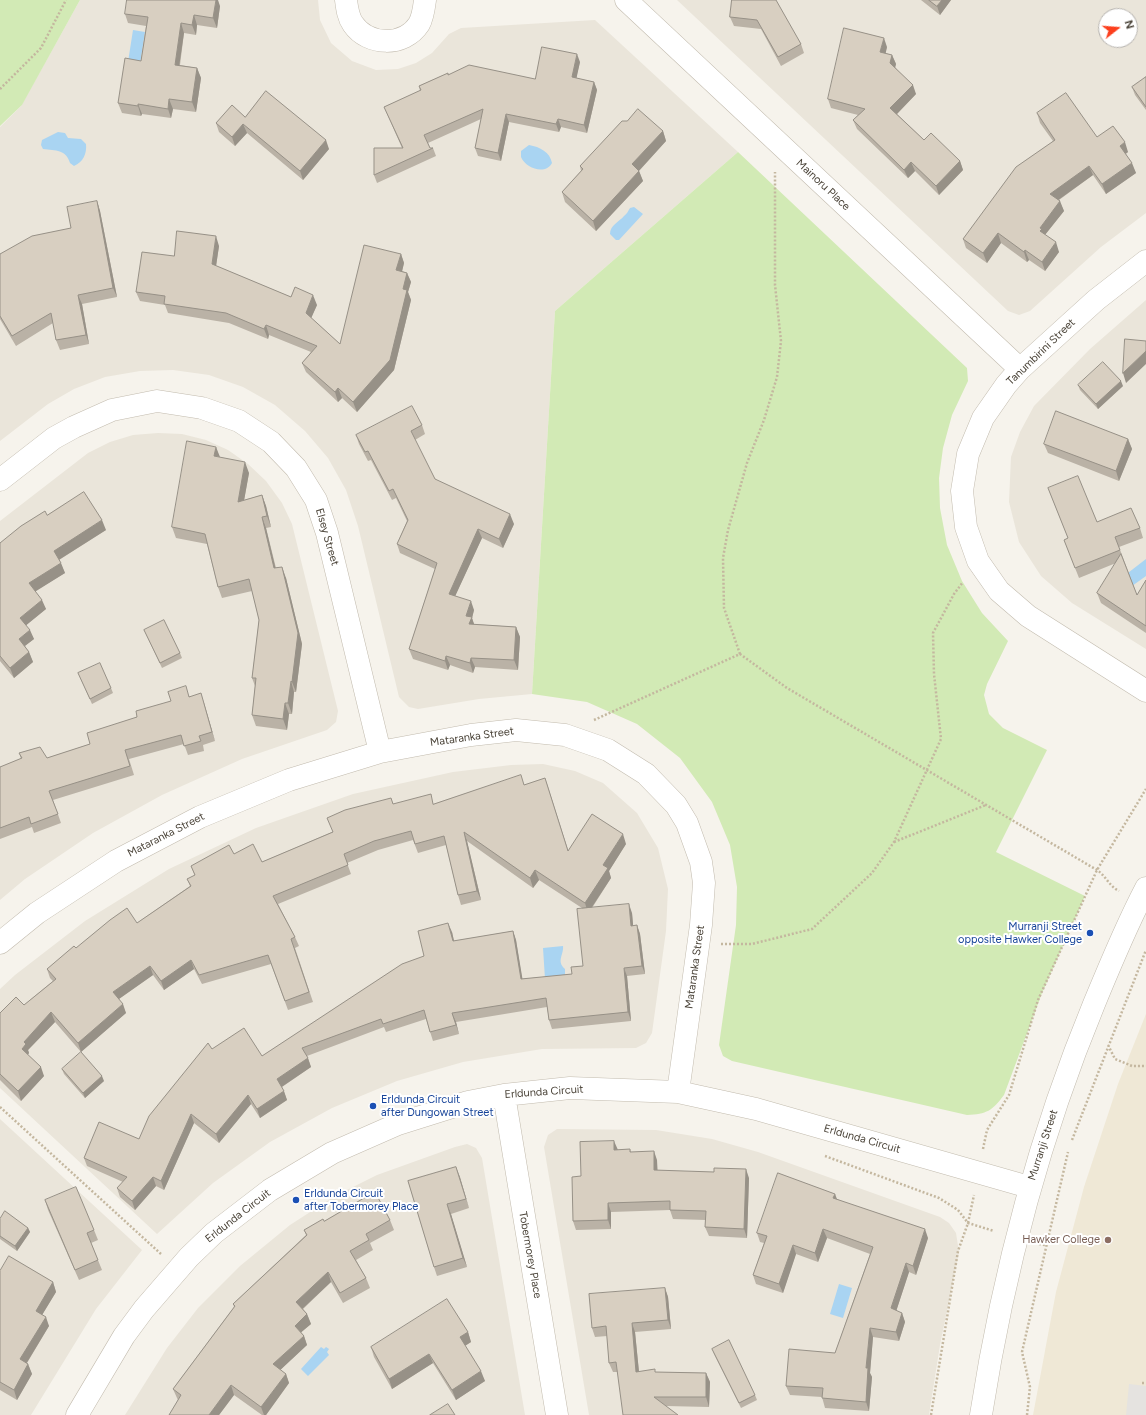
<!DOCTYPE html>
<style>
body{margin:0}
#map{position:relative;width:1146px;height:1415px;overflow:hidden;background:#f6f3ec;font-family:Figtree,sans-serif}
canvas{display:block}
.north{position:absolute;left:1098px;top:8px;width:40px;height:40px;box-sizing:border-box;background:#fff;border:1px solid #b7b4b0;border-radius:50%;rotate:73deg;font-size:11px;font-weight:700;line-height:16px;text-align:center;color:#4b4439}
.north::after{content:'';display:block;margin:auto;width:14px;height:18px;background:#fc3f1d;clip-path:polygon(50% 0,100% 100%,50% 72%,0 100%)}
</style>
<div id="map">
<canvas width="1146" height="1415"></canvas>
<div class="north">N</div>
</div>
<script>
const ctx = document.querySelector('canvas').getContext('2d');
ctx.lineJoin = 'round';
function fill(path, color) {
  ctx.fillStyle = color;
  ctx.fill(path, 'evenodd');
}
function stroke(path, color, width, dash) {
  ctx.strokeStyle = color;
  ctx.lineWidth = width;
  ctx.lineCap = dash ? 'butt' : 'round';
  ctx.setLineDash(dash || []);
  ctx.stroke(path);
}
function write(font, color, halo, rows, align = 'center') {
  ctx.font = font + ' Figtree,sans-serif';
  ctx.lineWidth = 4;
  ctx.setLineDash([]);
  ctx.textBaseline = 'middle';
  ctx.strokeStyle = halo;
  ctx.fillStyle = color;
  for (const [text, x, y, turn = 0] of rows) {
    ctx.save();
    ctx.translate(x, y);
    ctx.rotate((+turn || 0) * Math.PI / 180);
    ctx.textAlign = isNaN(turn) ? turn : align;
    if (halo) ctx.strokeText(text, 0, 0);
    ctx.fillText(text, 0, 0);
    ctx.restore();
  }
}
fill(new Path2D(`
 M80,0h238l2,20 11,23 21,18 24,9 22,-1 18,-6 16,-10 17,-19 12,-6 134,-8 143,132 -183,159 -23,383 -53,5 -61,10 -9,-2 -10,-10 -41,-171 -12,-36 -18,-32 -23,-27 -30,-26 -32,-18 -34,-12 -36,-5 -33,1 -35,6 -31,12 -26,15 -48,37v-314l21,-21z
 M677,0h469v213l-45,34 -71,64 -11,4 -11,-4zM1106,16h24v24h-24z
 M1146,300v349l-74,-46 -31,-27 -22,-34 -10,-40 2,-45 9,-25 14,-26 56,-57z
 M158,433l24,1 24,6 22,10 20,14 18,17 16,22 10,21 46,187 -2,11 -9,8 -85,29 -80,36 -69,38 -68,46 -25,21v-379l88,-68 22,-11 23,-7z
 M543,764l32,7 28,12 34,30 21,35 10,41 -2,42 -14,102 -6,10 -10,5 -94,1 -79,13 -66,19 -65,27 -62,34 -57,41 -56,51 -157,-146v-99l15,-14 70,-54 84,-52 87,-41 97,-34 100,-22 58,-7z
 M0,1119l142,131 -46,59 -65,106h-31z
 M557,1129l99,1 56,9 46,13 182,65 9,6 7,10 3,19 -19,93 -11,70h-340l-45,-268 4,-12z
 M467,1144l9,4 6,10 43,257h-400l42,-67 31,-40 42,-42 50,-41 45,-29 42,-21 78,-28z`), '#eae5da');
fill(new Path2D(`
 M1146,1014v401h-113l23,-123 28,-105 34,-103z`), '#efe8d6');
fill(new Path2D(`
 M0,0h80l-58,105 -22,21z
 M738,152l229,216 1,13 -16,34 -9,33 -4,30 1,30 7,37 15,36 20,32 26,28 -21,43 -3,11 5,19 14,14 44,22 -51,102 89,44 -43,97 -38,102c-12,16 -17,19 -37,20l-235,-54 -9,-5 -4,-11 17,-120 1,-38 -7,-42 -18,-43 -32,-44 -43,-34 -50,-22 -55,-8 23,-383z`), '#d2eab5');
fill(new Path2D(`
 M1129,1384l17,2v29h-20z`), '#e5e3e0');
fill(new Path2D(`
 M133,30l12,2 -5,32 -12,-2z
 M58,132l7,1 3,5 13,1 5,5c1,10 -3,18 -12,22l-4,-3c-4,-14 -14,-12 -27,-14l-2,-4 1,-5z
 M529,145c11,2 21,7 23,18 -6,12 -26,6 -31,-6 0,0 0,-6 0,-6z
 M634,207l9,7 -24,26h-3l-6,-6c0,-9 9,-12 14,-18 3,-2 4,-5 6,-8z
 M1146,559v17l-14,10 -8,-10z
 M563,946c1,9 -7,15 2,23v9l-20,1 -2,-31z
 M839,1284l13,4 -9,30 -13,-4z
 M321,1347l3,2 2,-2 3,2 -2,3 2,3 -21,21 -7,-7z`), '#a9d4f2');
const minor = new Path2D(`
 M346,0c1,8 2,17 7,24 15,22 51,23 66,0 4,-7 5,-16 6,-24
 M626,0l394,369
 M1146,261l-50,39 -76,69 -14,16 -23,33 -15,36 -6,37 4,36 12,34 21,30 29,25 118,75
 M0,480l54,-42 20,-11 38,-17 45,-9 45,7 37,13 32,21 25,26 20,32 11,33 53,219
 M0,943l37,-30 79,-52 84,-44 89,-37 91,-28 91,-17 45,-5 49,5 43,15 38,24 30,31 11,18 14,39 3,21 -3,42 -23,167
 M504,1095l53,320
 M77,1415l47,-79 20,-27 45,-52 25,-24 56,-43 62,-37 66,-29 70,-22 36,-7 66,-7 108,4 78,17 273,78`);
const tertiary = new Path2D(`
 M981,1415c22,-142 58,-278 113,-411 16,-39 32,-78 52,-116`);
stroke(minor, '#c2bbae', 23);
stroke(tertiary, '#c2bbae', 23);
stroke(new Path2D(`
 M0,89l41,-41 25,-48
 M740,654l-16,-46 -1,-50 5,-28 19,-67 17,-43 13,-43 4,-36 -6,-56v-113
 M594,720l146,-66 47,34 310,182c9,6 12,16 22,21
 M894,842l92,-37
 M721,944h31l60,-15 60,-56 22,-31 47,-103 -7,-65 -1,-41 21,-39 9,-12
 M1108,1045l7,14 17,7h14
 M0,1107l161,147
 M1072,1140l74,-190
 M983,1149l4,-19 22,-35 29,-95 59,-130 49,-81
 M825,1156l114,42 19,12 10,13 26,8
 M1039,1244l6,1
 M1142,1383h4
 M931,1415l27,-164 10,-28 6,-28
 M1027,1415l3,-28 -8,-35 46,-200`), '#c4b79f', 2.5, [2, 2]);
stroke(minor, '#fff', 22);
stroke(tertiary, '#fff', 22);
fill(new Path2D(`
 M732,0l69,44 3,9 -23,13 -20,-37 -27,-3 -4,-9z
 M921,0h30l-11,15z
 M220,6l-3,22 -20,-3 -1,10 -12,-2 -4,32 17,3 4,10 -5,34 -23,-3 -2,9 -29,-4 -1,2 -19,-3 -4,-10 23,-42 5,-35 -18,-3 -3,-9z
 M887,47l-2,6 7,2 4,9 -1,3 21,27 -19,20 27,26 36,21 3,9 -24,25 -24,-24 -7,7 -51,-49 -4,-9 5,-5 -27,-7 -3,-9z
 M580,62l-4,16 18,4 3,8 -10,43 -26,-6 -2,5 -50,-10 -8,39 -23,-5 -3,-8 6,-29 -53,24 2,5h3l3,8 -59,27 -3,-8 28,-27 -18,-41 36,-16 -1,-5 29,-13v1l87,5z
 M1146,77v33l-11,-15 -3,-8z
 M1037,113l60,24 31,15 -2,2 10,19 -30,21 -13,-19 -34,25 5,11 -19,24 14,17 -14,19 -16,-11 -2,2 -26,-19 -14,20 -21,-15 -3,-9 90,-98 -13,-18z
 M245,117l84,32 -26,31 -56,-47 -12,13 -16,-14 -3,-9z
 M663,131l3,10 -27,30 4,10 -47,50 -31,-29 -3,-10 19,-21 -1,-5z
 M97,201l3,10 17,86 -35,7 7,40 -29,6 -4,-10 -3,-17 -37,23 -16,-27v-65l71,-26z
 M219,246l-3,20 75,31 26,8 -6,13 29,26 61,-90 3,9 -2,8 5,2 4,9 -3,10 3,8 -17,70 -37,42 -15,-14 -4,4 -32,-30 -4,-9 9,-11 -42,-17 -1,4 -39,-16 -61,-10 -3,-8 -25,-4 -4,-9 38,-36z
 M1078,385l45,1 -25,23 -18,-19z
 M422,425l3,9 -10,6 20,39 79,45 -11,24 -21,-10 -27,58 19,14 -2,8 2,6 42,3 4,10 -2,33 -43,-3 -2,6 -23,-8 -2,5 -35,-11 -4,-10 26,-80 -35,-16 -3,-9 10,-23 -11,-23 -4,2 -21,-40 -3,1 -9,-17 -3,-9z
 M1128,439l4,10 -13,32 -71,-28 -4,-9z
 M216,447l3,10 30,16 -5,27 18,-5 4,11 5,21 -5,1 10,40 10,10 16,66 -6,48h-2l-2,22h-3l-2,16 -31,-4 -4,-11 3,-29 -3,-8 7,-58 -7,-29 -30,7 -4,-11 -11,-43 -31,-6 -4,-11z
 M1048,488l49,34 43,6 3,10 -24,9 18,48 9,-15v53l-45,-30 -4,-10 19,-30 -37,15 -15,-38 4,-2z
 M47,515l59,15 -47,30 6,13 -30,18 11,18 -20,16 8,14 -9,7 4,6 4,10 -19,16 -14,-17v-118z
 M144,630l36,23 2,5 -20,10z
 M78,673l33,15 2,5 -21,11z
 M190,696l14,7 11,38 -12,4 1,6 -16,4 -4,-11 -55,15 5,16 -81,25 8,23 -27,10 -2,-6 -32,12v-72l21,-8 -2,-6 28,5 43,-14 47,-27z
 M545,778l23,72 58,-6 -17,27 2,7 -19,30 40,5 1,13 4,-1 3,9 5,40 -18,2 4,45 -79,8 -3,-9 -2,-13 -91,15 3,12 -26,7 -7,-22 -40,13 -2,-5 -77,29 4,11 -29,20 5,13 -27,18 -9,-14 -32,39 -25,-20 -30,67 -8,-4 -21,24 -15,-13 -3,-9 6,-6 -36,-16 -3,-8 55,-19 73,-90 50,7 162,-100 28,-24 2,9 59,-10 3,9 6,39 50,-5 11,-8 -1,-58 -43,-28 -6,8 -66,-47 14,59 -20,5 -3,-10 -12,-50 -28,8 -5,-13 -35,10 -31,13 4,11 -73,30 17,33 4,9 -4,2 18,54 -25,8 -17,-46 -69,20 -8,-15 -30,21 -11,-15 -34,24 7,14 -45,39 -26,-30 -27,28 1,3 -1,2 16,21 -23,25 -21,-21v-67l24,-8 29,-24 -3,-3 -3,-9 29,-21 61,-25 53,-37 -3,-7 8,-3 -4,-10 43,-12 28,8 70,-30 59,-34 2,6h41l91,-19z
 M62,1069l42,12 -19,17 -21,-24z
 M630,1149l1,3 26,8v10l92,8 -2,60 -38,-2 -4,-9 1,-7 -33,-1 -3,-9 -59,2v17l-35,1 -3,-9 8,-45 37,-26z
 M456,1167l13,41 -18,6 16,53 -30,9 -3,-9 -26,-86z
 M835,1194l2,5 91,39 -12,37 -7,-3 -13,39 6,2 3,9 -6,19 -26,-4 -3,36 2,4 -3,34 -44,-3 -3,-11 -32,-2 -4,-9 49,-33 35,-99 -43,-16 -9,24 -22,-8 -13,39 -27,-9 -3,-9 11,-32 -4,-1 -3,-9z
 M45,1200l49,30 4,10 -7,3 11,27 -23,10 -31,-70z
 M0,1219l28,9 2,4 -13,19 -17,-12z
 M390,1220l4,10 -24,13 3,7 -17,10 10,18 4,10 -27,15 -12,-21 -28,27 4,5 4,10 -10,8 3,4 3,9 -27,25 6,4 3,9 -23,32h-4l-28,-20 -15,20h-50l9,-15 -1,-2 -4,-9 61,-82 -1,-3 73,-69 -2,-5 20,-9z
 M0,1271l53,11 3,10 -14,23 7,11 -22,37 1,1 4,10 -15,26 -17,-10z
 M665,1288l3,9 3,32 -36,3 4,40 67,1 4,9 -1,25 -43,-1 -49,-34h-4l-4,-9 -2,-27 -12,1 -3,-9z
 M468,1332l3,10 -6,4 20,35 -29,19 -23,-37 -41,26 -18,-32 -3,-10z
 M712,1349l43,46 2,5 -16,8 -27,-54z`), '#bab2a6');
fill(new Path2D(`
 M216,0h2l2,6 -3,22 -4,-10z
 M942,0h9l-11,15 -3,-9z
 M194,15l3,10 -1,10 -4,-10z
 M181,23l3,10 -6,41 -3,-9z
 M884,38l3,9 -3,14 -4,-9z
 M577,54l3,8 -5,23 -3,-8z
 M892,55l4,9 -2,8 -4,-9z
 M197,68l4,10 -5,34 -4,-10z
 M594,82l3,8 -10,43 -3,-8z
 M913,85l3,9 -22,23 -4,-9z
 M169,99l4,10 -2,9 -3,-9z
 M138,104l4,10 -1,2 -3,-10z
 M506,114l3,8 -8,39 -3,-8z
 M558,119l3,8 -2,5 -3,-8z
 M243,124l4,9 -12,13 -3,-9z
 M663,131l3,10 -30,33 -4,-10z
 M326,140l3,9 -26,31 -3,-9z
 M1125,142l3,10 -5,3 -3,-9z
 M960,161l3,9 -24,25 -3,-9z
 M911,162l4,9 -7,7 -4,-8z
 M1132,163l4,10 -30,21 -4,-10z
 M1089,166l4,9 -39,28 -4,-9z
 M639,171l4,10 -47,50 -3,-10z
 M97,201l3,10 17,86 -4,-9z
 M1060,201l4,10 -20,25 -4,-5v-3z
 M998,233l3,10 -14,20 -4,-10z
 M216,236l3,10 -4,27 -3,-9z
 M1056,242l3,10 -14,19 -3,-9z
 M1025,250l4,10 -2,2 -3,-10z
 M401,254l3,9 -4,17 -4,-10z
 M407,273l4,9 -3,10 3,8 -17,70 -37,42 -4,-10 50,-113z
 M78,295l4,9 7,40 -3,-9z
 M313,295l4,10 -8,18 -3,-10z
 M266,325l3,10 -1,4 -4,-10z
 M1146,351v13l-20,19 -3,-10z
 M1121,381l2,5 -25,23 -2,-5z
 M338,388l4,10 -4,4 -3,-10z
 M1128,439l4,10 -13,32 -3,-10z
 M216,447l4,10 -6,-1z
 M245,462l4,11 -7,39 -4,-10z
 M262,495l4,11 5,21 -4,-11z
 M510,514l4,10 -11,24 -4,-9z
 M262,517l4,11 12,51 -4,-11z
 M102,520l4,10 -49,31 -3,-10z
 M478,529l4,9 -30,65 -3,-9z
 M61,563l4,10 -32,20 -4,-10z
 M282,567l4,11 16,66 -6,48 -4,-10z
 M42,600l4,9 -22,18 -4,-9z
 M471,601l3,9 -2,8 3,9 -2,6 -7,-17z
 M516,627l4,10 -2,33 -4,-10z
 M30,630l4,9 -12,9 -3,-9z
 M29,652l4,10 -19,16 -4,-10z
 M446,656l4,9 -2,5 -3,-9z
 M471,658l4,9 -2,6 -3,-10z
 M291,681l3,11 -2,22 -4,-11z
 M201,693l3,10 11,38 -3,-9z
 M285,703l4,11 -2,16 -4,-11z
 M545,778l3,9 23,73 -3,-9z
 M464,832l3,9 14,59 -4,-9z
 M623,834l3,10 -17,27 2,7 -23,35 -3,-10 18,-38z
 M535,870l4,10 -6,8 -3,-10z
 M629,904l3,9 2,22 -3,-9z
 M448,923l4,9 4,18 -3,-9z
 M637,925l3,9 5,40 -3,-8z
 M513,931l3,9 8,48 -3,-9z
 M191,960l3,9 -30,21 -3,-9z
 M150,966l3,9 -37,26 -3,-9z
 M624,968l3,8 4,45 -3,-9z
 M123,1004l3,9 -45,39 -3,-9z
 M51,1012l4,10 -27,28 1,3 -4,5 -3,-9 2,-7z
 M452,1013l4,9 3,12z
 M308,1058l3,9 -31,21 -3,-9z
 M41,1067l3,9 -23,25 -3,-10z
 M102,1076l2,5 -19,17 -2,-5z
 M284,1091l3,9 -27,18 -3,-9z
 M248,1095l3,9 -32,39 -3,-9z
 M191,1114l3,9 -30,67 -3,-9z
 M614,1141l4,9h-4z
 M654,1151l3,9 1,19 -4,-9z
 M456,1167l4,10 9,31 -3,-9z
 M746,1169l3,9 -2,60 -3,-9z
 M153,1177l3,9 -21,24 -3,-9z
 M835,1194l3,9 -5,-5z
 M608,1203l3,9v17l-3,-9z
 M447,1204l4,10 16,53 -4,-9z
 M28,1228l2,4 -13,19 -2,-5z
 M823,1229l4,9 -9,24 -3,-9z
 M925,1229l3,9 -12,37 -3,-9z
 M793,1245l3,9 -13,39 -4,-9z
 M906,1263l3,9 -15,46 -3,-10z
 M328,1272l3,10 -31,29 -4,-9z
 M53,1282l3,10 -17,28 -3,-9z
 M665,1288l3,9 3,32 -3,-9z
 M902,1313l3,9 -6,19 -3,-9z
 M307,1314l4,10 -13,11 -3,-9z
 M46,1317l3,9 -26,43 -3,-10z
 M632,1323l3,9 5,50 -4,-10z
 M870,1328l3,9 -3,36 2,4 -3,34 -3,-9v-34z
 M468,1332l3,10 -8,5 -3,-10z
 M304,1336l3,9 -31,29 -3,-10z
 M429,1354l4,9 -41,26 -3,-10z
 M28,1364l4,10 -15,26 -3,-10z
 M481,1371l4,10 -29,19 -4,-10z
 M706,1373l4,9 -1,25 -3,-10z
 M286,1374l3,9 -23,32h-2l-3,-8z
 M231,1385l3,10 -15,20h-10z`), '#979187');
const building = new Path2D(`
 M127,0h89l-3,18 -19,-3 -2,10 -11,-2 -6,42 22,3 -5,34 -23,-3 -1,10 -30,-5v2l-20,-3 7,-45 16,3 7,-44 -23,-3z
 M732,0h44l25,44 -23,13 -21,-37 -27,-3z
 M929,0h13l-5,6z
 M844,28l40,10 -4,14 12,3 -2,8 23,22 -23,23 34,32 7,-7 29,28 -24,25 -25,-24 -7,8 -51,-50 12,-11 -37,-10z
 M542,47l35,7 -5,23 22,5 -10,43 -26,-6 -2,5 -50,-10 -8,39 -23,-5 8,-39 -59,26 6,13h3l-59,27v-27h29l-19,-41 37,-17 -2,-4 29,-13v2l21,-10 66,14z
 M1146,77v30l-14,-20z
 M266,91l60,49 -26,31 -57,-47 -11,13 -16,-14 16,-18 13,12z
 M1066,93l31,44 16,-11 12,16 -5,4 12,17 -30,21 -13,-18 -39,28 10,7 -20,27 2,1 -2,2 16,11 -14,20 -17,-12 -1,2 -26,-19 -15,20 -20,-14 53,-72 39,-27 -18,-27z
 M638,109l25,22 -31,33 7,7 -46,50 -31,-29 21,-23 -3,-3 42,-45h5z
 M97,201l16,87 -35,7 8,40 -30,5 -5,-27 -39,23 -12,-20v-62l32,-18 39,-8 -4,-21z
 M177,231l39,5 -4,28 79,33 4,-10 18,8 -7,18 34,31 24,-99 37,9 -5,16 11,3 -4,16 4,1 -17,70 -37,42 -15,-14 -3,4 -33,-29 15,-17 -51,-21 -2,4 -38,-16 -62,-9 1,-8 -29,-4 6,-40 32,4z
 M1125,339l21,2v10l-23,22z
 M1103,362l18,19 -25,23 -18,-19z
 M412,406l10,19 -11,6 24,48 75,35 -11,25 -21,-10 -29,65 22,7 -5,15 6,1 -3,7 47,3 -2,33 -43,-2 -1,5 -24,-7 -1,5 -36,-12 28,-86 -40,-19 11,-24 -15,-31 -4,2 -21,-40 -3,1 -9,-17z
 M1056,411l72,28 -12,32 -72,-27z
 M187,441l29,6 -2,9 31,6 -7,40 24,-7 5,21 -5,1 12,51 8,-1 16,66 -6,49 -1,-1 -3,22h-3l-2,16 -31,-4 4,-37h-4l7,-58 -10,-41 -31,8 -13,-53 -33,-7z
 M1078,476l19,46 34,-14 9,20 -25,9 5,13 -45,18 -11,-28 4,-2 -20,-50z
 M84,492l18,28 -48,31 7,12 -32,20 13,17 -22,18 10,12 -11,9 10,13 -19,16 -10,-12v-113l21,-17 24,-15 2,4z
 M1121,554l16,41 9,-15v46l-49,-33z
 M164,620l16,33 -20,10 -16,-33z
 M100,663l11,25 -21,11 -12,-26z
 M186,686l3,11 12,-4 11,39 -13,4 2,5 -17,5 -3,-11 -56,15 5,16 -81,25 9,23 -27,10 -2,-7 -29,11v-61l22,-9 -3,-5 21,-6 7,11 43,-14 -3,-11 50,-16 -1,-6 35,-10 -3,-9z
 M521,775l3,10 21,-7 23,73 24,-37 31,20 -20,31 5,3 -23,35 -50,-33 -5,8 -66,-46 13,59 -19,4 -14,-59 -29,8 -4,-13 -37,10 -30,13 4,11 -75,31 22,41 -4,2 18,53 -24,9 -17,-46 -69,20 -8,-15 -30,21 -11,-15 -37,26 10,12 -45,39 -27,-31 -27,30 2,2 -4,5 19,18 -23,24 -18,-17v-61l16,-16 8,8 32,-26 -9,-10 27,-23 2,2 34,-28 17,-12 10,15 54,-37 -4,-7 8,-4 -4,-9 38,-21 5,9 19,-10 9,18 71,-30 -6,-14 18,-8 46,-12 2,6 38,-10 2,10z
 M629,904l2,22 6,-1 5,41 -18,2 4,44 -79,8 -3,-22 -94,15 4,12 -26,7 -6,-22 -41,14 -2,-5 -79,29 6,10 -31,21 7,12 -27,18 -9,-14 -32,39 -25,-20 -30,67 -8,-4 -21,24 -15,-13 10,-11 -43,-19 15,-36 40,17 10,-23 59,-73 4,6 32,-21 18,28 140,-92 22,-8 -6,-25 30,-8 5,18 60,-10 8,48 51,-5 -1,-7 12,-1 -6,-57z
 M81,1052l21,24 -19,17 -21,-24z
 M614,1141v9l16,-1v3l24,-1v19l60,2v-4l32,1 -2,60 -39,-2 1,-16 -36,-1v-9l-62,2v17l-35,1 -1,-44 9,-1 -1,-34z
 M456,1167l10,32 -19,5 16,54 -29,9 -26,-86z
 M778,1173l57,21 -2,4 92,31 -12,37 -7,-3 -15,45 11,5 -6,19 -26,-4 -4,40h2l-2,34 -44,-4 1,-10 -37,-2 3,-37 46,4 38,-106 -50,-18 -8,24 -22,-8 -14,39 -26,-9 14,-39 -10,-3z
 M76,1187l18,43 -7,3 11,27 -23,10 -30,-70z
 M375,1192l15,28 -24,14 3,6 -19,11 16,27 -26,15 -12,-21 -32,30 11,12 -12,12 9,10 -31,28 13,10 -25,33 -30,-22 -22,30h-40l12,-20 -8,-6 62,-83 -2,-2 74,-69 -3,-5 19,-11 1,2z
 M5,1211l23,17 -13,18 -15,-10v-17z
 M9,1256l44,26 -17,29 10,6 -26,42 8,5 -14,26 -14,-8v-111z
 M665,1288l3,32 -36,3 4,49 19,-3v3l51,1v24h-52l24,18h-55l-7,-53 -7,1 -3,-37 -14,2 -3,-34z
 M447,1299l21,33 -8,5 21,34 -29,19 -23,-36 -40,25 -18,-32z
 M729,1340l26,55 -16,8 -27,-54z
 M448,1404l7,11h-25z`);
fill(building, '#d8cfc1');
stroke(building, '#979187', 1);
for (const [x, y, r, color] of [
 [1090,933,4,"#1a4fb4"],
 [373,1106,4,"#1a4fb4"],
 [296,1200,4,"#1a4fb4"],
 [1108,1240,4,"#8d6e63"]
]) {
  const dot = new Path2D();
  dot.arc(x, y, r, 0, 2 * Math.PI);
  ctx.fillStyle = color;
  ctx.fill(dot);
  stroke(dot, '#fff', 1.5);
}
write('11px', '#4b4439', '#fff', [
 ["Mainoru Place",823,185,43],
 ["Tanumbirini Street",1041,352,-44],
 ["Elsey Street",327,537,74],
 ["Mataranka Street",472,737,-8],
 ["Mataranka Street",166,835,-27],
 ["Mataranka Street",695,967,-82],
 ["Erldunda Circuit",544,1092,-4],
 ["Erldunda Circuit",862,1139,16],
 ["Murranji Street",1043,1145,-72],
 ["Erldunda Circuit",238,1216,-38],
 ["Tobermorey Place",530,1255,80]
]);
write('11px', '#164399', '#fff', [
 ["Murranji Street",1082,927,"right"],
 ["opposite Hawker College",1082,940,"right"],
 ["Erldunda Circuit",381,1100],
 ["after Dungowan Street",381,1113],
 ["Erldunda Circuit",304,1194],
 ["after Tobermorey Place",304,1207]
], 'left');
write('11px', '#785e54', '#fff', [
 ["Hawker College",1100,1240]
], 'right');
</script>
